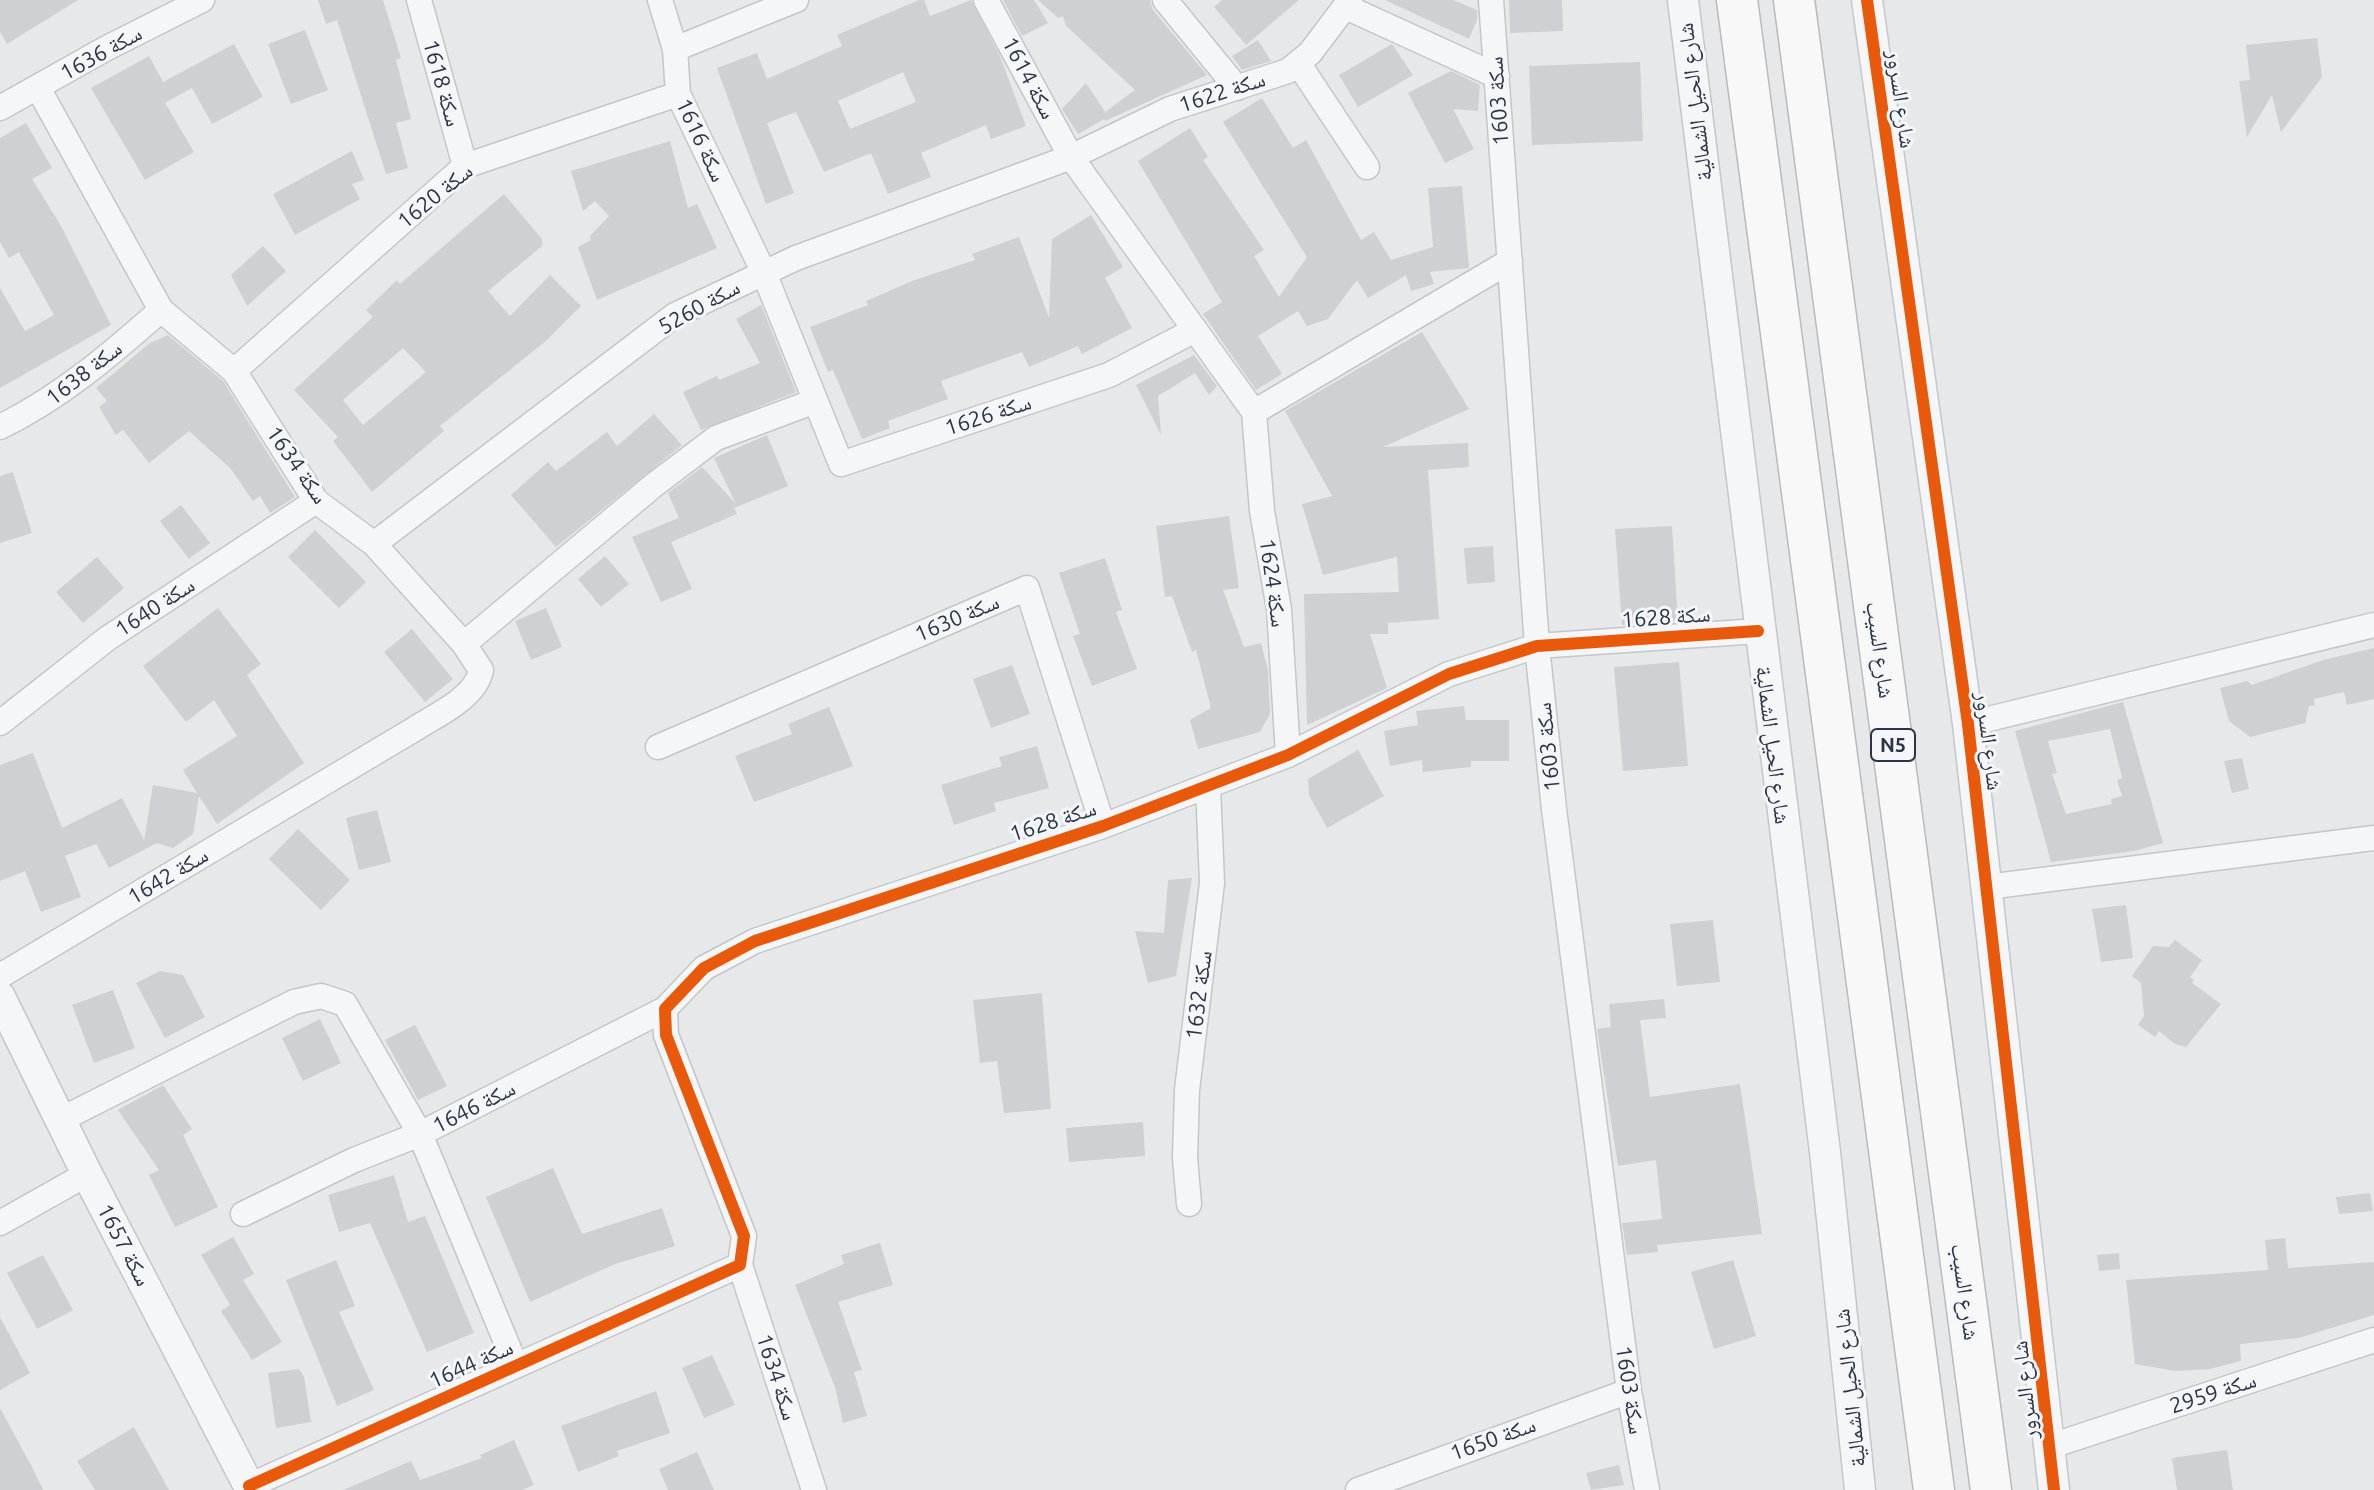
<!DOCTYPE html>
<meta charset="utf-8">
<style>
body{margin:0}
canvas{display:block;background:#e6e8ea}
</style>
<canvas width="2374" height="1490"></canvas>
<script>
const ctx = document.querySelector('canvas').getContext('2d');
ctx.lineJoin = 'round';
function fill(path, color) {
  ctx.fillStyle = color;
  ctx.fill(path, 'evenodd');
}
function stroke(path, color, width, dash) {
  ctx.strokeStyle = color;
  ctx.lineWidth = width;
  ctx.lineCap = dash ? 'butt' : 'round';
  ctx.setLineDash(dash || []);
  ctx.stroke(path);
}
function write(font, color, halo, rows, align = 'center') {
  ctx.font = font + ' Ubuntu,"Noto Naskh Arabic",sans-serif';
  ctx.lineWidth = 6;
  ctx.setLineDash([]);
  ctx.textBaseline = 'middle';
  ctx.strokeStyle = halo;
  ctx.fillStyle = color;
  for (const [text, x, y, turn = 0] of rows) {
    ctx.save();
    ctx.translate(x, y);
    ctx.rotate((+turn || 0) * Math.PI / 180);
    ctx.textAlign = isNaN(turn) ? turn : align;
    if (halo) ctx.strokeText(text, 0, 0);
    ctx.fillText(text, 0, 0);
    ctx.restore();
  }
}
fill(new Path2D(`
 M0,0h78l-71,44 -7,-12z
 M318,0h65l18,58 -5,2 15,59 -15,4 12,45 -22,6 -49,-154 -11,4z
 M919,0h5l6,16 41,-16 29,56 26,70 -35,13 -5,-14 -65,28 10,24 -43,17 -17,-41 -47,19 -28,-60 -29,11 27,70 -28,11 -49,-136 40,-15 10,26 75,-33 -5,-11zM903,72l13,30 -66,27 -12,-28z
 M1003,0h31l14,23 -26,13z
 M1038,0h112l3,10 54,65 -102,46 -1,-2 -26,15 -16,-25 24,-26 19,29 30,-22 -69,-64 -3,-10 -5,2z
 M1222,0h77l-53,45 -32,-38z
 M1385,0h68l24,10v10l-8,19z
 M1509,0h53l1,31 -53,2z
 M305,30l23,60 -37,14 -23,-60z
 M2317,38l5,39 -41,55 -9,-37 -25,42 -8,-56 11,-1 -4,-35z
 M1258,40l13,21 -29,9 -10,-14z
 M234,44l29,53 -51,27 -20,-36 -27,15 29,49 -49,28 -54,-92 58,-32 14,26z
 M1392,44l21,31 -55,32 -19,-32z
 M1640,62l3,79 -111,4 -3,-79z
 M1451,71l29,14 -2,26 -25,-2 21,40 -29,14 -37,-70z
 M1262,98l31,50 13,-8 55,100 13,-8 17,28 42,-13 -5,-59 34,-2 7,82 -39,4 4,12 -23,7 -5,-16 -38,23 -11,-18 -29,39 -21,7 -9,-15 -40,25 24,38 -26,16 -53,-76 19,-12 -84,-141 52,-33 18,29 -5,3 61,90 -10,6 25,41 28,-40 -84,-135z
 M26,123l26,45 -20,11 29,47 50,99 -111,63v-100l25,43 29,-16 -35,-63 -10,6 -9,-16v-104z
 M670,141l18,67 9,-4 20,44 -120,52 -19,-53 13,-7 -1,-4 19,-20 -14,-15 -12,10 -12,-40z
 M352,151l12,29 -12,4 8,15 -65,36 -22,-41z
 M504,194l38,45v7l-54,45 22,25 40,-41 31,31 -34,34 -107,86 4,5 -72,61 -39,-51 5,-4 -44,-47 79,-73 -7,-7 31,-30 3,4zM403,348l23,24 -63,53 -20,-25z
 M1091,215l32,52 -18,11 27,50 -50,26 -4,-8 -49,21 -7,-15 -81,29 7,18 -60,22 2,7 -28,11 -29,-69 -5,2 -18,-45 58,-22 -2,-4 46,-20 63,-21 -3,-6 47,-17 30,81 3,-79z
 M263,246l23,25 -39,35 -16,-31z
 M761,305l35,87 -95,38 -18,-38 34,-16 2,4 41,-17 -24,-44z
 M1422,332l47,77 -86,38 85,-4 1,24 -41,3 11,149 -51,4v11h-18l17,54 -80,37 -3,-131 95,-2 -2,-35 -74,18 -21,-71 30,-8 -47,-85z
 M168,335l55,46 72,116 -25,16 -10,-17 -7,5 -22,-32 -42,-38 -40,32 -26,-33 -7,5 -17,-28 8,-6 -11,-13 54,-45z
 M1194,355l23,31 -8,9 -14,-22 -37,23 3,39 -25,-50z
 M654,414l28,31 -126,102 -45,-52 37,-33 8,9 51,-39 10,14z
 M767,435l21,51 -54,22 3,6 -66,28 21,47 -31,13 -29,-65 47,-19 -11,-25 34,-26 34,37 -22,-46z
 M13,472l19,61 -32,10v-67z
 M181,505l29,38 -21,16 -29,-38z
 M1229,516l10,72 -16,2 21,57 17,-4 7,27 2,44 -10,18 -62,17 -8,-29 21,-12 -15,-58 -4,2 -20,-56 -7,1 -9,-71z
 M1672,526l6,95 -56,4 -7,-96z
 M315,530l51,52 -27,26 -51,-51z
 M1493,546l2,36 -28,2 -3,-36z
 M605,556l24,28 -28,23 -23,-28z
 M97,557l27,31 -41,35 -27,-31z
 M1105,558l17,52 -6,2 21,57 -45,17 -19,-50 7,-2 -21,-61z
 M218,608l43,56 -14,11 57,88 -87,61 -18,-28 -6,38 -20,14 -16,-5 -48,25 -13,-24 -31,12 16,41 -40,15 -16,-41 -25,10v-116l33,-12 29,75 60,-30 22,42 9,-55 44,8 -14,-23 54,-34 -23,-36 -28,22 -43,-56z
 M546,608l16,39 -31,13 -16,-39z
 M412,629l41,50 -28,23 -41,-50z
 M2374,648v51l-27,6 -3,-13 -30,7 1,6 -6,1 -4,17 -55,14 -21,-16 -9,-33 27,-7 5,4 71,-25z
 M1679,662l9,104 -65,5 -9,-104z
 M1012,665l18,49 -39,14 -18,-49z
 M2123,702l40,141 -29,8 -83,11 -36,-131zM2110,729l12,49 -5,2 5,16 -11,3 1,5 -46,10 -14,-40 5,-1 -9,-32z
 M1464,706l2,14h43v41h-38v6l-48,5 -1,-12 -32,6 -6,-35 34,-6 -2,-14z
 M829,707l24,59 -99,36 -19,-46 57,-22 -4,-10z
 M1037,746l12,42 -55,15 2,8 -42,14 -13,-40 61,-19 -3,-9z
 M1358,750l26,46 -57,32 -18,-33 -1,-16z
 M2242,758l7,31 -17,4 -8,-32z
 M377,810l14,52 -32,8 -13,-52z
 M298,829l52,51 -29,30 -52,-51z
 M1192,878l-16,98 -28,7 -13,-52 29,2 4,-53z
 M2126,905l7,53 -32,4 -9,-53z
 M1713,920l7,62 -43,4 -7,-62z
 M2175,940l27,20 -12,17 4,3 -2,3 29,21 -35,43 -11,-3 -16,-13 -4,6 -17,-12 6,-9 -3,-33 -9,-7 21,-30 16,1z
 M160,971l23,4 22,42 -40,21 -29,-55z
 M113,990l22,58 -41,15 -22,-58z
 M1042,993l9,116 -47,4 -7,-52 -17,2 -7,-63z
 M1664,999l2,19 -26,2 10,77 90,-13 22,150 -105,11 1,7 -31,3 -5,-32 40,-4 -6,-59 -38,6 -21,-137 14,-2 -2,-23z
 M320,1019l21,44 -38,18 -21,-43z
 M415,1025l32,61 -29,14 -33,-60z
 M163,1085l29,44 -9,6 35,72 -43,20 -26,-52 10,-5 -41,-60z
 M1143,1122l2,34 -76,6 -3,-34z
 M553,1168l29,66 80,-26 13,38 -60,18 -85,38 -44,-105z
 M394,1175l14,47 17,-6 49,117 -47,19 -57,-129 -31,9 -11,-37z
 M2370,1193l3,18 -34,3 -3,-17z
 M233,1237l21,37 -11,6 39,62 -30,18 -31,-49 9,-6 -29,-50z
 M2285,1238l3,30 86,-6v53l-75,23 -59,6 1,17 -31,8 -34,2 -41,-7 -9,-84 142,-10 -3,-30z
 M880,1243l13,42 -55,17 24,68 -8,2 13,44 -24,7 -8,-36 -40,-102 49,-21 -3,-9z
 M2119,1253l1,16 -21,2 -2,-16z
 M43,1255l30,55 -36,19 -30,-56z
 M336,1260l19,46 -16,6 35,78 -37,16 -51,-126z
 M1733,1260l23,76 -42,13 -23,-77z
 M0,1317l30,56 -30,17z
 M712,1355l23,50 -31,13 -22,-50z
 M299,1369l5,8 7,45 -35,6 -8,-55z
 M656,1391l14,42 -53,18 2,5 -41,16 -17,-46z
 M0,1408l32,59 11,23h-43z
 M134,1427l35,63h-74l-18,-29z
 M514,1440l20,45 -12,5h-179l68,-29 9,19 62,-22 -2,-3z
 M2227,1450l6,40h-56l-5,-32z
 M697,1452l17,38h-46l-9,-21z
 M1619,1465l5,20 -33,5 -5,-17z`), '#ced0d3');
const minor = new Path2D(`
 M419,0l46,166
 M660,0l15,49 3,45 86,179 77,191 268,-89 86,-45
 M986,0l85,157 183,255 8,99 17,98 9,146
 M1165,0l72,88
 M1491,0l46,646 17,163 75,582 18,99
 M1346,7l151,69
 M675,49l121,-49
 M1298,63l69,104
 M0,108l105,-59 97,-49
 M234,371l231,-205 213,-72
 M1254,412l256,-151
 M0,427c61,-30 110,-72 161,-117
 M374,544l301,-229 121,-57 275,-101 99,-48 118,-38 22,-18 40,-53
 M464,644l190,-159 62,-47 99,-37
 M0,723l108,-85 208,-137
 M1968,724l406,-99
 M658,747l369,-159 76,238
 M1987,887l387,-49
 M0,976l413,-246c23,-15 63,-32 68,-60l-17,-26 -90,-100 -58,-43 -82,-130 -73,-61 -123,-222
 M60,1120l234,-118 27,-6 24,8 75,130 96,232
 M1189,1204l-4,-46 2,-68 25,-207 -4,-97
 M243,1214l111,-54 66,-26 245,-125
 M0,1223l87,-49
 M740,1265l74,225
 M2051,1446l323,-106
 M249,1486l491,-221 4,-29 -78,-201 -1,-26 39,-41 51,-27 348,-115 185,-71 161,-81 88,-28 221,-15
 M1358,1490l271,-99`);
const tertiary = new Path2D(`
 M1683,0l142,1152 35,338
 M1867,0l101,724 86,766
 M0,997l87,177 164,316`);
const trunk = new Path2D(`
 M1737,0l197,1490
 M1794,0l197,1490`);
stroke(minor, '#c4c6c8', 27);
stroke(tertiary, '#c4c6c8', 33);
stroke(trunk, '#b8bbbf', 43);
stroke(minor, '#f5f6f7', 24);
stroke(tertiary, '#f5f6f7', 30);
stroke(trunk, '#f8f8f8', 40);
stroke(new Path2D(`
 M1867,0l101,724 86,766
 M249,1486l491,-221 4,-29 -78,-201 -1,-26 39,-41 51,-27 348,-115 185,-71 161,-81 88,-28 221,-15`), '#e8590c', 12);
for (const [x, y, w] of [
 [1893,745,44]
]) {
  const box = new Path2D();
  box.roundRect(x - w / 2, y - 16, w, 32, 6);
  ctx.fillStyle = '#f4f6f9';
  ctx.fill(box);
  stroke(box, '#2b3445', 2);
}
write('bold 20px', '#2b3445', null, [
 ["N5",1893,745]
]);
write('22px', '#2b3445', '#f4f6f9', [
 ["سكة 1636",101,53,-29],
 ["سكة 1614",1029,78,62],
 ["سكة 1618",442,83,74],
 ["سكة 1622",1222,92,-18],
 ["شارع السرور",1901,99,82],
 ["سكة 1603",1498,101,-94],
 ["شارع الحيل الشمالية",1695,102,-97],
 ["سكة 1616",701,140,65],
 ["سكة 1620",435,196,-39],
 ["سكة 5260",699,307,-29],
 ["سكة 1638",84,373,-38],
 ["سكة 1626",988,415,-18],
 ["سكة 1634",297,465,55],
 ["سكة 1624",1273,583,82],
 ["سكة 1640",155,607,-33],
 ["سكة 1628",1666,617,-4],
 ["سكة 1630",957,618,-23],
 ["شارع السيب",1880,650,82],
 ["شارع السرور",1989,741,83],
 ["شارع الحيل الشمالية",1773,745,83],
 ["سكة 1603",1548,747,-96],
 ["سكة 1628",1053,821,-18],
 ["سكة 1642",168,876,-31],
 ["سكة 1632",1199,995,-83],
 ["سكة 1646",474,1107,-27],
 ["سكة 1657",124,1245,62],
 ["شارع السيب",1965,1292,82],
 ["سكة 1644",471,1364,-24],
 ["سكة 1634",777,1377,72],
 ["شارع الحيل الشمالية",1850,1388,-96],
 ["سكة 1603",1630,1390,81],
 ["شارع السرور",2025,1390,-96],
 ["سكة 2959",2213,1393,-18],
 ["سكة 1650",1493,1439,-20]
]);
</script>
